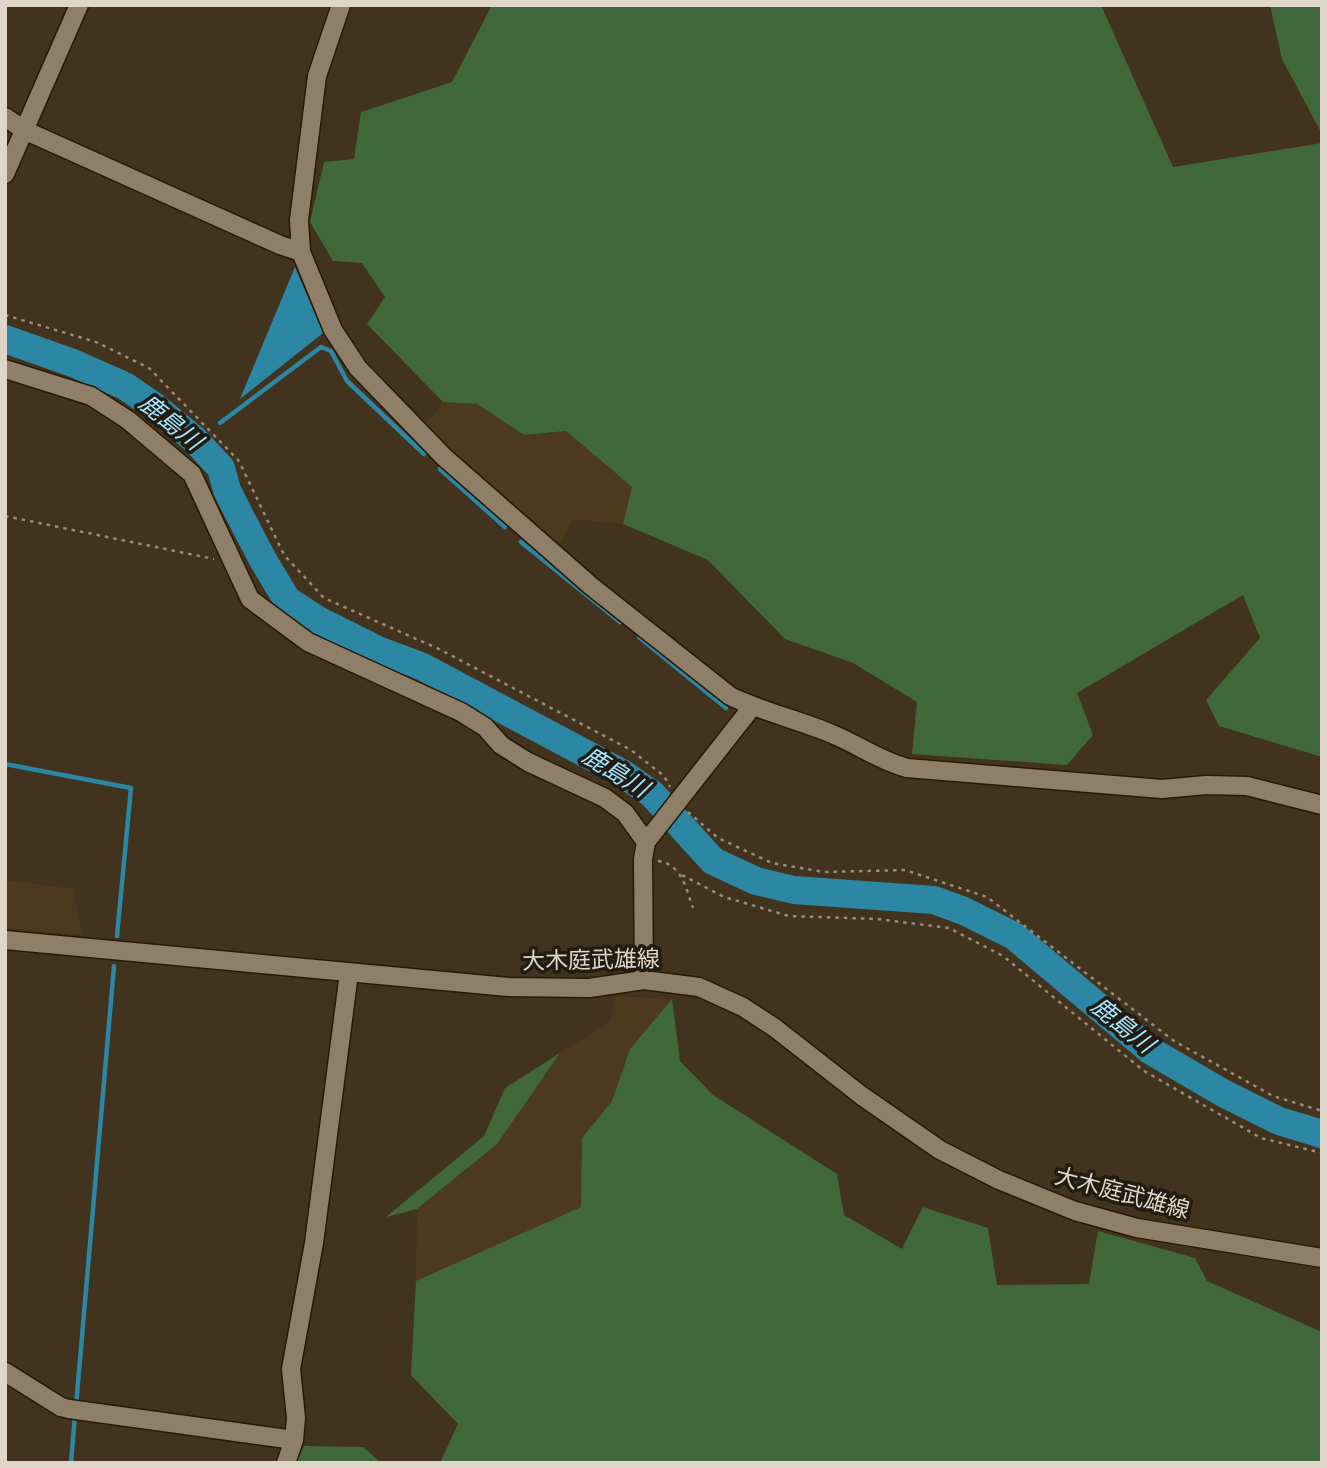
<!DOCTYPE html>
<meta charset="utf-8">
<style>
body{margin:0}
#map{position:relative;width:1327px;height:1468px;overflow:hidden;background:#42331e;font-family:Cabin,sans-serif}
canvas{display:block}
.frame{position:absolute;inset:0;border:7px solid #dfd5c9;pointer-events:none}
</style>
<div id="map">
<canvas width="1327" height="1468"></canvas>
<div class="frame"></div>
</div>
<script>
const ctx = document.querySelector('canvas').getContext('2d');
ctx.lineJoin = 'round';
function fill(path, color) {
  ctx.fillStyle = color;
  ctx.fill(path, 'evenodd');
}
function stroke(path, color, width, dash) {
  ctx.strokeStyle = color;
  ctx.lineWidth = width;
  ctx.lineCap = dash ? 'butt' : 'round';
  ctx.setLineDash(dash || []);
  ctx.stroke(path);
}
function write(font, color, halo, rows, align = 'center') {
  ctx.font = font + ' Cabin,"Noto Sans JP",sans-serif';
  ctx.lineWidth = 7;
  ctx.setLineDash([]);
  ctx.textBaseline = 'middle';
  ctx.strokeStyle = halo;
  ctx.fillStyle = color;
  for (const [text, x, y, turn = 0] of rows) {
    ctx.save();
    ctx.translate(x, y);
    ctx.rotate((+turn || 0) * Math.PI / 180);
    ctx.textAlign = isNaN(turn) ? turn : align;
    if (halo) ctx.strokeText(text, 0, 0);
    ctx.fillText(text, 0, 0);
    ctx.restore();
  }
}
fill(new Path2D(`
 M443,402l34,2 47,31 42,-4 66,56 -9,37 -49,-5 -18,30 -132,-123z
 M5,880l68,9 9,46 -77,-7z
 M616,996l56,3 -42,50 -18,52 -30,37v69l-166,74 1,-72 80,-65 63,-91 50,-31z`), '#4d3a1e');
fill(new Path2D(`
 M492,5h609l72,162 149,-24v614l-103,-31 -13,-26 54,-62 -17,-43 -166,98 16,42 -26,30 -155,-11 5,-52 -64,-39 -68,-24 -77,-79 -85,-36 9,-37 -66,-56 -42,4 -47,-31 -34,-2 -76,-78 18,-27 -23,-34 -29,-2 -23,-39 14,-60 30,-3 7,-47 91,-30z
 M1270,5h52v129l-40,-75z
 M672,999l8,62 33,34 124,79 7,41 58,34 21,-42 65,21 9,57 92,-1 9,-53 97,27 12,23 115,51v131h-882l18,-39 -47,-49 5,-94 165,-74 1,-69 30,-37 18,-52z
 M560,1053l-63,91 -80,65 -31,8 98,-81 21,-48z
 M304,1446l59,1 18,16h-86z`), '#40683a');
fill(new Path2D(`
 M295,267l28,66 -83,66z`), '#2c87a5');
stroke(new Path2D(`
 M220,423l101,-76 10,4 16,30 77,73
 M194,439l10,-5
 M440,469l65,58
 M521,542l99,80
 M639,637l87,71
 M5,764l126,24 -14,148
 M76,1406l38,-440
 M71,1463l4,-48`), '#2c87a5', 4.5);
stroke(new Path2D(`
 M5,339l68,24 52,23 29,20 40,33 27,29 6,22 12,24 24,46 24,40 31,20 60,30 43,16 201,107 30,21 61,67 43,20 38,9 140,10 30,11 50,25 137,115 72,42 56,28 43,13`), '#2c87a5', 28);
const minor = new Path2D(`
 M341,5l-24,71 -18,144 2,32 32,78 25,38 86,89 147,129 139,110c33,16 69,24 102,38 27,11 46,26 75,34l255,21 44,-4 41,1 75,19
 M5,117l19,13 256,115 21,7
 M5,369l86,27 37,24 64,54 58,125 58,43 153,70 24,15 16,18 27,17 77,36 20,15 21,29
 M644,980l-1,-121 3,-17 106,-135
 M5,1372l56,35 8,2 225,31
 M286,1463l8,-23 2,-22 -5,-49 23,-126 35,-270`);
const tertiary = new Path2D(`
 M5,174l74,-169`);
const secondary = new Path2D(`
 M5,940l503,47 81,1 55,-8 55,7 44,20 32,21 87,68 78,54 59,30 76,31 62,17 185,30`);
stroke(minor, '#281a06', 21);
stroke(tertiary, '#281a06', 21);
stroke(secondary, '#281a06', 21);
stroke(new Path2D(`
 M5,315l91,27 53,26 90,93 45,94 40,43 115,51 192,101 33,26 6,11
 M5,516l209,43
 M688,812l30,26 54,25 52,9 81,-2 82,27 187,144 99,55 49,15
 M658,861c24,3 28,28 35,47
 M682,875l42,22 65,19 88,3 72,9 54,28 141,115 117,67 61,15`), '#978b7b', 2.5, [3.5, 5]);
stroke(minor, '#907f68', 18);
stroke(tertiary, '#907f68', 18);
stroke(secondary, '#907f68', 18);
write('23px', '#dfd5c9', '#231c13', [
 ["大木庭武雄線",591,961,-1],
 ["大木庭武雄線",1122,1194,15]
]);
write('italic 24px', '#a3e5ff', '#231c13', [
 ["鹿島川",170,423,39],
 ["鹿島川",615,773,32],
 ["鹿島川",1122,1026,39]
]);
</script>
